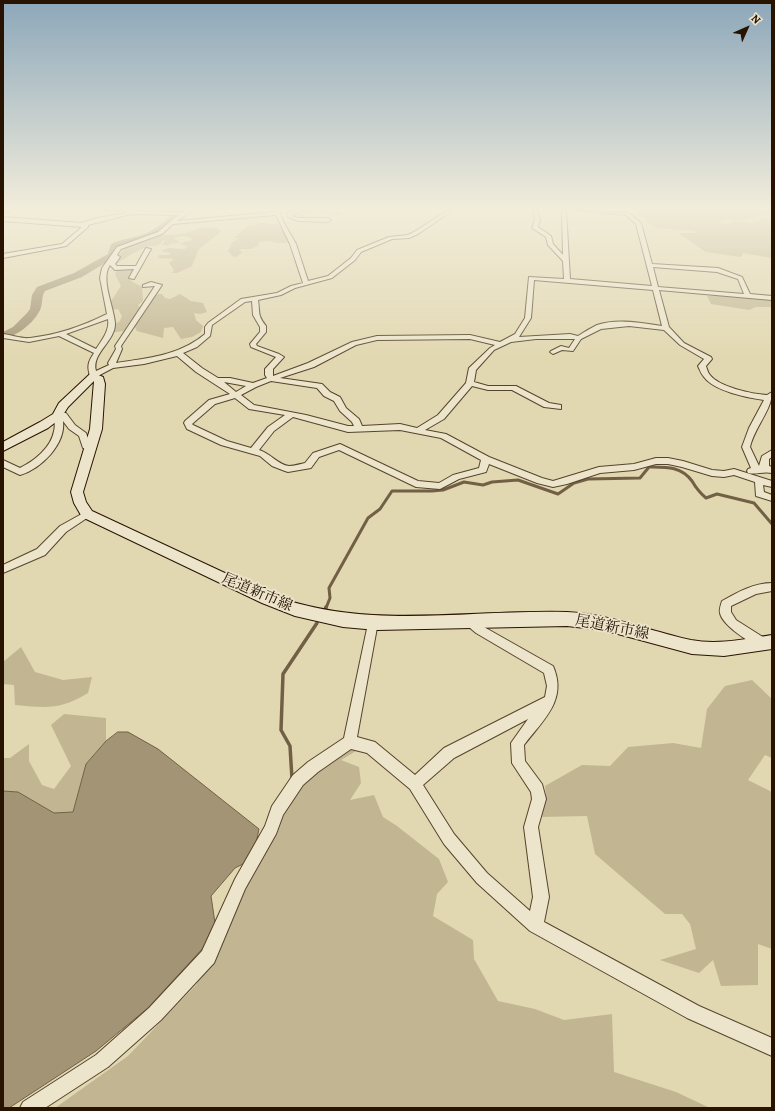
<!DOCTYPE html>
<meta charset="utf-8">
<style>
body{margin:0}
#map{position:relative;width:775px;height:1111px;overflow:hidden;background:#e1d7b0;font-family:Alegreya,serif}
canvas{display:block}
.frame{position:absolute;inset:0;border:4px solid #281300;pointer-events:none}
.north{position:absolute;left:727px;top:8px;width:40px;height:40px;-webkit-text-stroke:3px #ece5cc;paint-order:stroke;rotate:45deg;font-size:11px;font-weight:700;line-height:16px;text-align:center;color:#281300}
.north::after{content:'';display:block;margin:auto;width:14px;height:18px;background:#281300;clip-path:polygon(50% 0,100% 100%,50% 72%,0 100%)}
</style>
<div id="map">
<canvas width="775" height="1111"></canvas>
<div class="frame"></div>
<div class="north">N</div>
</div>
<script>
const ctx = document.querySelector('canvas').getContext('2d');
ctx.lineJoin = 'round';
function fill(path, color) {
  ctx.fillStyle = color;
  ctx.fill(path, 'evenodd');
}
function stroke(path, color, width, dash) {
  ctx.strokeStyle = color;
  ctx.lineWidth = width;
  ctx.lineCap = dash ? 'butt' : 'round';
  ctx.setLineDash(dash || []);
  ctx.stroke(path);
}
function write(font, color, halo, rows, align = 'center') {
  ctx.font = font + ' Alegreya,"Noto Serif JP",serif';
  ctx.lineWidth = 3.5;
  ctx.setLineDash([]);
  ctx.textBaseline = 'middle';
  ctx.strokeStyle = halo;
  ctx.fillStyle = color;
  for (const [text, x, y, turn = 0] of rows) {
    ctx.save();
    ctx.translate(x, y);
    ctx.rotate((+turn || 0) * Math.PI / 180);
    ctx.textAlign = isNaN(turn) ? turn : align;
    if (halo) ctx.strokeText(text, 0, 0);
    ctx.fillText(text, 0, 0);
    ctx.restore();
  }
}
fill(new Path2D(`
 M305,210l21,1 15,-1 2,5h-9l-6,2 1,-3 -14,-2 -10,1 -2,2 2,2v2l-7,-1 -2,-3 1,-3z
 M641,210h131v3l-30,7h-18l-5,3 9,1 7,-3 17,2 13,-5 7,1v39l-29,-5 -2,4 -35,-5 -28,-19h17v-2l-38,-3 -13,-7 1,-2 -8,-5z
 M265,222l2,2c14,-3 16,7 23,18 -11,4 -21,-3 -31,0l-1,4 -8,3h-11l3,4 -6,4 -4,-1 -4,-5 4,-9 8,-4h-6l14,-12z
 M205,227l11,1 6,3 -23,18 -7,17 -15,7h-5l2,-3 -5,-7 5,-4 -16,-1 1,-3h10l2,-2 -8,-1v-2l6,-2 16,1 2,-3 -9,-2 14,-4 -1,-2 -8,-2 -10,2 7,4 -3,1 -7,1 -1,2 -7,-1 4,-5 -5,1 1,2 -7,3c-8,-2 -33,13 -39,19l-1,-1c4,-18 26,-24 41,-28 9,-2 17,-1 25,-2 9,-1 13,-6 24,-7z
 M134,268l1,3 -5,9 8,5 4,1 1,15 -5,4 2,3 -16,23 -9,1v-8l5,-3 2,-5 -4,-7 -6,1 -1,-9 10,-15 -6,-12 2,-4z
 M158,294h4l3,4 5,1 10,-5 11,7 12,2 4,9 -7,2 -6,-1 2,7 7,6 -2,6 -9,5 -11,2 -8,-12 -9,1 -1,10 -26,-7 -4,-7 19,-26z
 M707,296h40l25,3v8h-16l-7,3 -38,-6z
 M21,647l14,25 28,8 29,-3 -4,16c-28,17 -41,15 -73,12l-1,-20 -11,-1v-22z
 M752,680l20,19v59l-7,-3 -17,25 24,12v157l-14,-5v41l-37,1 -8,-26 -14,13 -39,-13 36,-11 -6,-25 -8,-10h-17l-70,-60 -8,-38 -48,1 7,-22 -1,-9 37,-21 28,1 18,-19 45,-4 28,5 6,-39 18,-23z
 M64,714l42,4v23l-20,23 -13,48 -19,1 -36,-21 -15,-1v-33h7l19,-14v17l13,24 12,4 17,-23 -20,-41z
 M342,743l14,8 -15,9 18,7 2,16 -11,17 24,-5 9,22 14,9 42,33 9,23 -11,12 -4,22 40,24 1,19 24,42 37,8 29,11 48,-6 2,58 62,20 34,16h-655l73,-52 68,-71 32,-59 26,-62 30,-59z`), '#c2b692');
const water = new Path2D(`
 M118,732h10l30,17 101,80 -6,30 -18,9 -24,28 4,27 -11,24 -56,61 -52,43 -87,57h-6v-317l15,1 36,21 19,-1 13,-48 20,-23z`);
fill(water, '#a29474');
stroke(water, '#716046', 1);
stroke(new Path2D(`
 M88,210l40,1
 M167,212l11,-1
 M3,213l10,-3`), '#716046', 1.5);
stroke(new Path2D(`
 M326,608l4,-10 -1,-10 39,-70 12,-9 12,-18h40l11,-1 21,-8 19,3 9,-3 26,-2 40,14 16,-11 14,-4 52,-1 9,-11c17,0 32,-1 43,14 4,7 8,12 14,17l11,-4 37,9 18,21`), '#716046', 3);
stroke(new Path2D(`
 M324,612l2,-5
 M292,779l-2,-33 -9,-16 2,-56 34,-51`), '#716046', 3.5);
fill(new Path2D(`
 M174,210h12l-5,3 -13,14 -9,7 -11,5 -30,8 -3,10 -33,20 -37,14c-4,6 -2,13 -5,19 -6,13 -23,26 -37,29v-7l10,-5 14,-14 3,-4 2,-14 5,-8 37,-14 34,-19 3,-10c8,-4 16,-5 24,-7 17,-4 29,-14 39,-27z`), '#a29474');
const minor = new Path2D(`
 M123,210l63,3v2l-9,6 98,-9v-2h4l5,13 12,21 12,37 20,-5 23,-18 6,-8 32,-13 19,-2 6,-3 34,-22h5l-35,24 -9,4 -17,1 -31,13 -6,8 -23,18 -37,10 -14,7 -23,5c2,12 -1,15 8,26v6l-10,12 1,2 22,8 5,3 -11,12v7l35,-13 44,-21 25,-6 93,-1 30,7 15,-8 10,-16 4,-41 35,2 -1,-18 -15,-16 -2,-8 -14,-9 3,-9 -2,-9h4l3,9 -2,8 13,9 2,8 10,11 -1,-45h4l4,69 82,7 -16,-62 -10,-9 -50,-5 53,3 12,10 11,41 66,4 24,9 8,17 22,2v4l-113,-10 10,37 15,16 27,14 1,2 -6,7c1,3 2,7 4,9 9,12 42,19 57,20l5,-3c0,18 -18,36 -22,55l9,19 3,-10 10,-6v7l-3,2v7l3,1v6c-9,-2 -16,2 -24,0l-1,-2 1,-2 3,-1 -9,-21 7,-19 15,-28c-16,-2 -50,-9 -60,-23 -3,-3 -4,-7 -6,-11l6,-7 -24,-14 -16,-15 -35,-4 -28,3 -20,10 -8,12 -11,-1 -9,4 -3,-2 1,-1 10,-5 8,2 6,-9h-39l-25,3 -17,8 -18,20 -2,12 14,4h28l33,17 12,2v4l-17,-2 -32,-17h-24l-16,-4 -28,33 -19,11 21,4 43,23 53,21 11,3 46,-14 35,-3 22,-6h12l15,3 29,9 12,1 10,-2 38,12v6l-9,-2 1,7 8,3v6l-16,-5 -1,-14 -21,-7 -10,2 -12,-1 -30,-9 -14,-3h-12l-22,6 -34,3 -33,11 -14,3 -16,-4 -48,-19 -3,8 -27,7 -19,10 -24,-2 -77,-37 -20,7 -8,11 -23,4 -3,-1 -13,-5 -12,-10 -39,-11 -34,-16 -3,-6 1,-2 24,-21 21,-6 -34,-22 -19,-16 -33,8 -31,4 -19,10 -4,-2c-3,-10 -2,-14 4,-23l-35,-17 -30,6 -26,-4v-4c9,1 19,5 27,4 27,-3 53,-12 77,-24l-7,-36 2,-10 15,-21 41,-15 20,-17 -47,-1 -43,11v2l-22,19 -63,12v-4l59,-10 20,-17 -79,-6v-4l79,6 15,-5 29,-5zM276,215l14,29 13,39 -12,3 -14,7 -36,6 -33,24 -3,4v7c-26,22 -58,24 -89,29l6,-14 -1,-3 41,-61 -11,-3 -8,3v2l12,-1 -40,60 1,3 -8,14 1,2 -13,6c-5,-18 20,-30 19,-48 -1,-16 -15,-44 -5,-58l5,5 19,-1 -5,9 5,1 17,-30 -5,-1 -10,18h-19l-2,-2 5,-7 -3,-2 4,-6 41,-15 11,-10zM653,267l64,5 21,7 6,15 -86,-7zM534,280l119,10 9,36c-21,-3 -45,-8 -65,-1 -6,3 -13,7 -19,11l-8,-2 -51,3 12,-19zM252,301l1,14 7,12v5l-10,12 1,3 25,10 -11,12v6l2,3 -14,5 -23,-5h-12l-16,-10 -19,-15 14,-6 13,-11 2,-11 33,-23zM108,319c2,11 -6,21 -12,30l-30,-15zM470,339l25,6 -5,3 -21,20 -3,15 -28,32 -21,13 -17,-4 -38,2 -3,-7 -13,-11 -6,-11 -10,-5 -8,-8 -42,-6 34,-11 42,-22 21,-5zM271,381l46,7 7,8 10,5 6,10 12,11 2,4h-6l-42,-11 -52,-10 -13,-10 15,-8zM224,382l22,4 -10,6zM235,398l14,11 36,6 -17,12 -17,21 -24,-7 -34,-16 -1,-1 23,-20zM293,417l55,15 52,-2 41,8 40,22 -2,8 -26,7 -14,8 -21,-2 -78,-37 -27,9 -8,10c-5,1 -11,3 -16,3 -11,-1 -19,-13 -30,-16l15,-19z
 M297,210h7l-12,5v1l6,2h30l3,2 -3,2 -30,-1 -10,-4 -1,-4z
 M55,412l11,1 9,12 11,8 4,11 4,4 -1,2 -3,1 -7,-3 -4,-12 -10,-7 -6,-8c3,23 -22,48 -43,54l-17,-8v-7l17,8c14,-7 31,-20 34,-37 2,-6 -1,-13 1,-19z
 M87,511l5,3 -2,2 -24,16 -21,23 -42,18v-8l34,-16 23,-23z
 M772,583v8l-16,3 -25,12v6l5,8 30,19 2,4 -2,4 -4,1c-11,-4 -40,-23 -42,-35 -1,-3 1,-9 2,-12 16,-9 32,-18 50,-18z
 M473,616l4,2 2,4 5,5 69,39c15,34 -10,54 -29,79l1,16 17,23 4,15 -8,28 11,70 -5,25 155,84 73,32v18l-85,-38 -157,-87 -53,-48 -33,-39 -34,-55 -43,-36 -16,-4 -33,23 -15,13 -20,30 -7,19 -31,55 -31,74 -53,57 -53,47 -63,41h-25l3,-6 73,-47 53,-47 53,-57 33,-72 30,-53 7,-20 21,-31 15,-13 36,-24 25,-119 4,-2 4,2 1,3 -21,115 18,5 40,33 29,-27 101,-51 2,-11 -3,-13 -68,-40 -6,-5 -2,-7 1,-3zM528,719l-17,24 1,20 19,29 1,7 -8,28 9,70 -3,14 -43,-38 -33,-39 -31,-49 31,-27z`);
const tertiary = new Path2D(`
 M187,210h8l-12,6 -5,-1z`);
const secondary = new Path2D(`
 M94,373l9,4 2,7 -3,45 -19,63 3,10 6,9 180,84c95,36 196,14 295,17 43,2 82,19 124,28 27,5 54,-1 81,-5v14l-48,7 -32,-2 -89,-24 -36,-4 -190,4 -34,-3 -48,-11 -33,-13 -180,-86 -8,-14 -3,-11 19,-63 4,-48 -26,26 -7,11 -13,10 -45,23v-9l37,-20 13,-8 6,-11 31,-29z`);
stroke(minor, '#56442c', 2);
stroke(tertiary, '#56442c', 1);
stroke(secondary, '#281300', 2);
fill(minor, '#ece5cc');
fill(tertiary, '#ece5cc');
fill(secondary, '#ece5cc');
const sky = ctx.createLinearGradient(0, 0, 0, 366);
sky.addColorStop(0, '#8ca7ba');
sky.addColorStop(0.57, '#f2eddb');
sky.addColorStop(1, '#f2eddb00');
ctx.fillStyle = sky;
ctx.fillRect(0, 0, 775, 366);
write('15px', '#281300', '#ece5cc', [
 ["尾道新市線",257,593,23],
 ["尾道新市線",612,628,11]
]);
</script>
